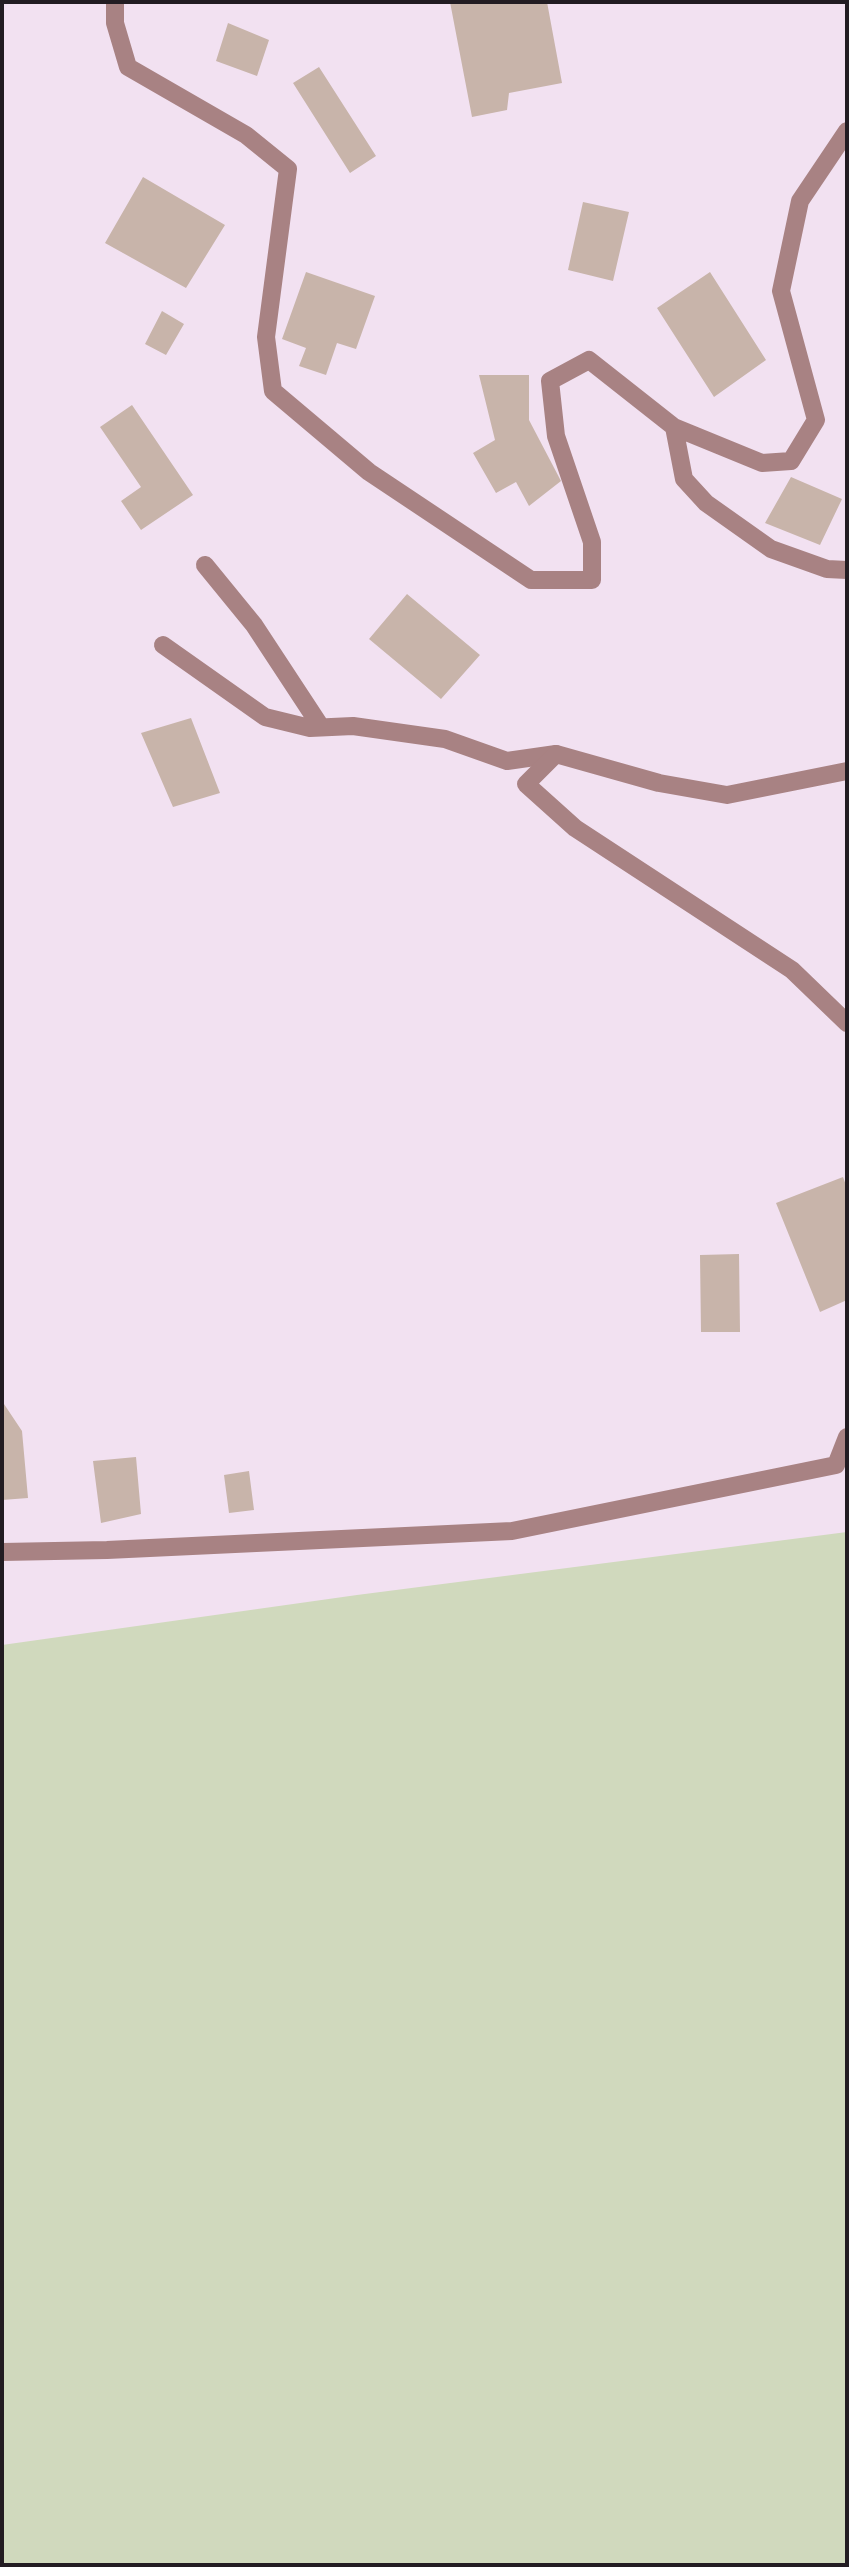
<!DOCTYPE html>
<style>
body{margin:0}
#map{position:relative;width:849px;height:2567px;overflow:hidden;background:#f2e1f1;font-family:Mulish,sans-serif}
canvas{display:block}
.frame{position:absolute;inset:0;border:4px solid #221c22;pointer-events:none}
</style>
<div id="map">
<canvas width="849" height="2567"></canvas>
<div class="frame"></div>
</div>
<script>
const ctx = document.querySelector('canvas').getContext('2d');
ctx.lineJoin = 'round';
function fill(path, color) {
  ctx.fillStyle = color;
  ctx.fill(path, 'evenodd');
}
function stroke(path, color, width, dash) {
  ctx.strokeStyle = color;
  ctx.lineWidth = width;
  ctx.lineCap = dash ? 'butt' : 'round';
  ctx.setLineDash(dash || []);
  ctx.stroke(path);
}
fill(new Path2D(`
 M847,1532v1033h-845v-920l355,-50z`), '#d0d9bd');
fill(new Path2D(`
 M450,2h97l15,81 -53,10 -2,17 -35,7z
 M228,23l41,17 -12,36 -41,-15z
 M319,67l57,89 -26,17 -57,-90z
 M143,177l82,48 -39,63 -81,-45z
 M583,202l46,10 -16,69 -45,-11z
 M306,272l69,24 -19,53 -19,-6 -11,32 -27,-9 7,-18 -24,-9z
 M710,272l56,88 -52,37 -57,-89z
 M162,311l22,13 -18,31 -21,-11z
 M479,375h50v45l32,61 -32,25 -13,-24 -20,11 -23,-40 22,-13z
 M132,405l61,90 -52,35 -20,-29 20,-14 -41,-60z
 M791,477l51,22 -22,46 -55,-22z
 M407,594l73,61 -39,44 -72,-60z
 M191,718l29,75 -47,14 -32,-74z
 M843,1177l4,11v112l-27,12 -44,-109z
 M739,1254l1,78h-39l-1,-77z
 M2,1401l20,30 6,67 -26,2z
 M136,1457l5,57 -40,9 -8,-62z
 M249,1471l5,39 -25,3 -5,-38z`), '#c8b4aa');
stroke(new Path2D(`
 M205,565l49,60 67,102
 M163,645l102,72 45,11 43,-2 92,13 62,22 49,-7`), '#a88283', 18);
stroke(new Path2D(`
 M115,2v21l13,44 118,68 42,34 -22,168 7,54 96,81 162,108h61v-38l-36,-106 -6,-55 39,-21 85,67
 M847,131l-47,70 -19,90 35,129 -25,41 -29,2 -88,-36 10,52 22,24 65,46 56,20 20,1
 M847,771l-120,24 -68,-12 -103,-29 -30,30 49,44 217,142 55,53
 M2,1552l105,-2 405,-19 324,-66 11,-28`), '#a88283', 18);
</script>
